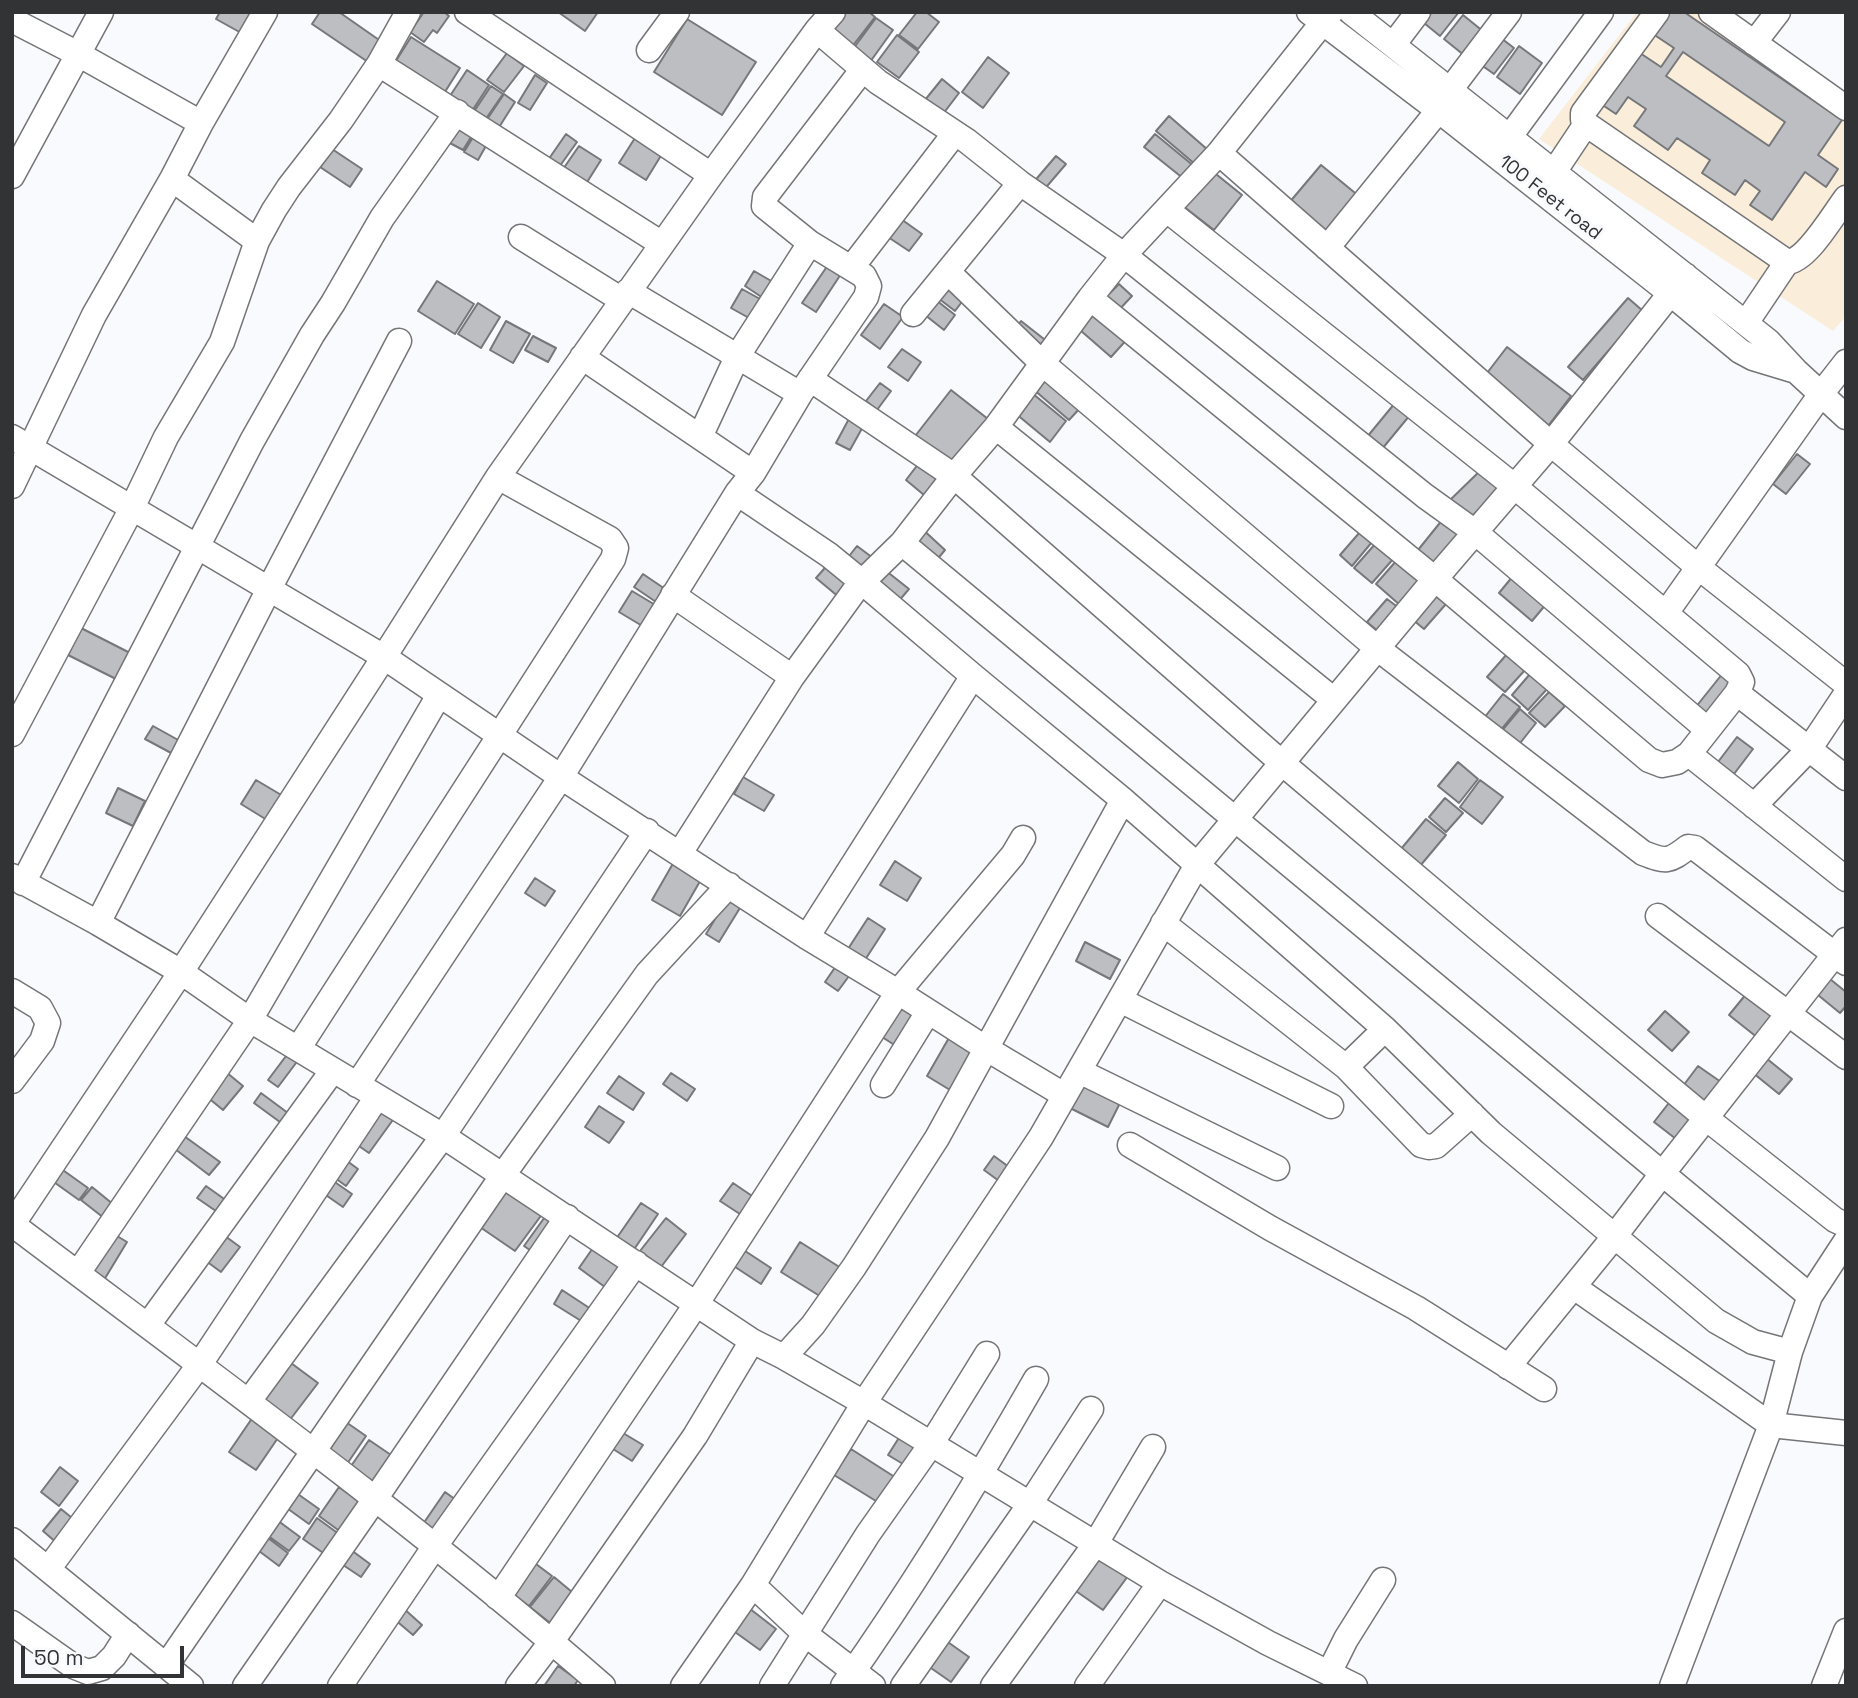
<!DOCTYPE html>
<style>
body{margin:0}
#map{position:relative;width:1858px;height:1698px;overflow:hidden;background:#f9fafd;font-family:"Space Grotesk",sans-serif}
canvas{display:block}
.frame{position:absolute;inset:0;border:14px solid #323334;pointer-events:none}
.scale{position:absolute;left:21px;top:1646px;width:163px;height:32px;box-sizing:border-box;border:4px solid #323334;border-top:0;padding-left:9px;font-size:21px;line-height:24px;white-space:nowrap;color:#323334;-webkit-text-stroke:5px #f9fafd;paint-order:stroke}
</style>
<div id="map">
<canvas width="1858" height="1698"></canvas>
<div class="frame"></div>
<div class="scale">50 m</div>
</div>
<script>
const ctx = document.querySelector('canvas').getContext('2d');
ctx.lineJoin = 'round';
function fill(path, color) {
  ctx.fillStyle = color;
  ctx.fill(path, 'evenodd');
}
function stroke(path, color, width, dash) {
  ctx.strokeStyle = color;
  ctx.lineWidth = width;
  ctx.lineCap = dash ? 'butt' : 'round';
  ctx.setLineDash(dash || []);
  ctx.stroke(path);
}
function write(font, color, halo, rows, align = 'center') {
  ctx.font = font + ' "Space Grotesk",sans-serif';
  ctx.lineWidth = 6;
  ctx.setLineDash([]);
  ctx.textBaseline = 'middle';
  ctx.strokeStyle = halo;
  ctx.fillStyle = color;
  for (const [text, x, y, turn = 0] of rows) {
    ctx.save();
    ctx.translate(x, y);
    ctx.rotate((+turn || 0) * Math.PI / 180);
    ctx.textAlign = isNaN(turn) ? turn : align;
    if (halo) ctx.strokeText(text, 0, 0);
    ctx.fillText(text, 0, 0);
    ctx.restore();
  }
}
fill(new Path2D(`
 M1637,12h57l152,105v199l-13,15 -294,-192z`), '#faeeda');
const building = new Path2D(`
 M220,12h35l-12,22 -27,-15z
 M320,12h19l43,30 -14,20 -56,-38z
 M424,12h20l5,4 -12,17 -4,-3 -9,12 -14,-10z
 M558,12h40l-13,19z
 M845,12h24l6,5 -24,31 -21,-16z
 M917,12h9l13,10 -21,27 -19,-14z
 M1432,12h27l-19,24 -16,-13z
 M1659,12h25l158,108 -24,35 20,14 -12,18 -21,-15 -33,48 -22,-15 10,-14 -15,-11 -10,15 -33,-22 8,-13 -33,-22 -9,12 -34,-24 12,-17 -18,-12 -12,17 -18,-12 36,-53 27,18 13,-19 -27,-18zM1683,52l102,70 -16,24 -103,-70z
 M1463,15l21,17 -19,24 -21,-17z
 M876,18l17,12 -23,32 -17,-13z
 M687,19l69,43 -34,53 -68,-43z
 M897,35l22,17 -20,26 -22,-16z
 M1497,35l17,13 -20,26 -17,-12z
 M411,37l49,31 -17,27 -49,-31z
 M1519,46l23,17 -22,31 -23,-17z
 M507,53l17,13 -20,26 -17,-12z
 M988,57l21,16 -26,35 -21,-16z
 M467,70l22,15 -19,29 -22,-15z
 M535,75l12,8 -17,27 -12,-7z
 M942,79l17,14 -16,21 -18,-14z
 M491,86l12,8 -20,29 -12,-7z
 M504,94l11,8 -19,30 -12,-8z
 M1169,116l39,34 -12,15 -40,-34z
 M461,120l15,9 -13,21 -15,-8z
 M478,129l13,8 -13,23 -14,-8z
 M566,134l11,8 -20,28 -11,-7z
 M1155,134l40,33 -11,12 -40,-32z
 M635,138l27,16 -16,26 -27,-17z
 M579,146l22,14 -17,27 -23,-15z
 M332,149l30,20 -12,18 -30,-20z
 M1056,156l10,8 -24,28 -10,-8z
 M1321,165l39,32 -38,45 -39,-32z
 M1211,170l31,25 -28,35 -31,-24z
 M901,219l21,15 -13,17 -21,-14z
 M828,265l13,9 -25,38 -14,-9z
 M754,271l19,11 -10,16 -18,-12z
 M437,281l37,23 -19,30 -37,-23z
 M1119,284l13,12 -15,16 -14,-12z
 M947,286l17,13 -9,12 -17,-13z
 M742,289l18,10 -11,19 -18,-10z
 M1628,298l15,13 -60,69 -15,-13z
 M936,300l19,15 -11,15 -19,-15z
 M478,303l22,14 -19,31 -23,-14z
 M884,304l19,13 -23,32 -19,-14z
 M1097,310l32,27 -18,20 -31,-27z
 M506,321l24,13 -17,29 -23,-13z
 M1021,321l28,22 -8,10 -28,-22z
 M533,336l23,12 -8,14 -23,-12z
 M1507,347l64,49 -23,30 -64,-49z
 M902,349l19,13 -13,19 -20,-14z
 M1046,375l36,31 -13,14 -36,-31z
 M880,383l11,8 -14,19 -11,-9z
 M951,390l37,29 -40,50 -36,-29z
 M1032,393l34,28 -16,21 -35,-29z
 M1395,403l15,12 -28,34 -15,-12z
 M851,415l14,8 -15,27 -14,-7z
 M1797,454l13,10 -24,30 -13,-10z
 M919,463l19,15 -14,17 -18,-15z
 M1484,467l20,19 -37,35 -19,-19z
 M1443,519l18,13 -30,38 -17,-15z
 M919,526l26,24 -10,12 -27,-24z
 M1360,532l12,10 -20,24 -12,-11z
 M1376,543l18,15 -22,25 -18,-15z
 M857,546l16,12 -12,14 -15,-12z
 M1397,560l25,22 -21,24 -25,-22z
 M831,561l23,20 -14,17 -24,-20z
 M885,570l24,19 -12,14 -24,-19z
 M643,574l25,17 -9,13 -25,-17z
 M1513,576l34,27 -15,18 -33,-28z
 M632,591l25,15 -13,21 -25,-15z
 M1434,594l12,10 -22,25 -12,-10z
 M1387,599l12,9 -20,24 -12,-10z
 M81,628l57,29 -14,26 -56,-28z
 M1507,654l18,16 -20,22 -18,-15z
 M1723,673l16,12 -29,35 -15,-12z
 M1530,674l17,15 -19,21 -16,-15z
 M1549,692l16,14 -20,21 -16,-14z
 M1503,694l17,13 -20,24 -16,-13z
 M1520,709l16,14 -19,24 -17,-14z
 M153,726l27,15 -7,13 -28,-15z
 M1737,737l16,12 -19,25 -16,-12z
 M1458,762l20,17 -19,24 -21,-17z
 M743,777l31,18 -10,16 -30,-17z
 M256,780l27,16 -16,24 -26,-16z
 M1480,780l23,17 -21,27 -22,-17z
 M118,788l27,13 -12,25 -27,-13z
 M1445,798l18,15 -17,19 -17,-15z
 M1426,819l20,16 -26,31 -19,-17z
 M675,860l28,16 -23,40 -28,-16z
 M895,861l26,17 -14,23 -27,-16z
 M535,878l20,13 -10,15 -20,-13z
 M729,896l14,7 -24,39 -13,-8z
 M868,918l17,11 -22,34 -17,-11z
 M1085,942l35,18 -10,19 -34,-18z
 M838,963l14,9 -14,19 -13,-9z
 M1830,979l16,13v14l-6,7 -22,-18z
 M1747,993l29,22 -18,23 -29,-23z
 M901,1003l20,13 -22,32 -20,-13z
 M1665,1011l24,21 -17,19 -24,-21z
 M950,1036l24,14 -24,40 -23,-14z
 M289,1052l10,7 -21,28 -10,-7z
 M1766,1058l26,21 -13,15 -26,-21z
 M1698,1066l23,16 -18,25 -23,-17z
 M226,1072l17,14 -20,24 -17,-14z
 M671,1073l24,16 -8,12 -24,-17z
 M619,1076l25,17 -11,17 -26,-17z
 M1083,1080l39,19 -14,28 -38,-19z
 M261,1093l31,23 -8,9 -30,-22z
 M1672,1099l22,18 -18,22 -22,-17z
 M379,1106l16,11 -26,36 -16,-11z
 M599,1106l25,16 -15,21 -24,-16z
 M184,1136l36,26 -11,13 -34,-26z
 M994,1156l15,11 -10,14 -15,-11z
 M343,1158l15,11 -12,17 -15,-11z
 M60,1168l28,20 -9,12 -28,-20z
 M329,1178l23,16 -9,13 -23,-16z
 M733,1183l25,17 -12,18 -26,-17z
 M206,1186l28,20 -8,12 -29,-20z
 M504,1186l39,27 -28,38 -38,-26z
 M92,1187l27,22 -10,13 -28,-22z
 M641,1203l17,11 -25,37 -17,-12z
 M547,1214l11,8 -24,31 -10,-7z
 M666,1218l20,16 -25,33 -21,-16z
 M112,1233l15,9 -23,38 -15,-10z
 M221,1233l19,14 -19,25 -19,-14z
 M800,1242l41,26 -18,30 -42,-26z
 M595,1245l31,22 -17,23 -30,-22z
 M739,1247l32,21 -10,16 -32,-21z
 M562,1290l32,21 -8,13 -32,-20z
 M291,1363l27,20 -29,38 -27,-20z
 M255,1414l27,18 -26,38 -27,-18z
 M343,1420l23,16 -19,28 -24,-16z
 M623,1433l20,12 -11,16 -19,-12z
 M902,1433l20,12 -14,22 -20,-12z
 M369,1440l25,17 -20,30 -25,-18z
 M851,1449l50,32 -17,25 -50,-31z
 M60,1467l18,14 -19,25 -18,-14z
 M339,1487l26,19 -20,29 -26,-19z
 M295,1492l24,17 -10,15 -25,-18z
 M445,1492l18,13 -22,31 -18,-12z
 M61,1509l16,13 -19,22 -15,-13z
 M317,1518l26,19 -14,20 -26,-18z
 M277,1520l23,17 -11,14 -22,-16z
 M264,1535l24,18 -9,13 -24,-18z
 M347,1547l23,17 -9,13 -24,-16z
 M1098,1555l30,21 -25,34 -30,-21z
 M528,1558l24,18 -23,30 -24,-17z
 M554,1577l24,20 -24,29 -24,-19z
 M745,1605l31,24 -16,21 -32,-23z
 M402,1607l20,18 -9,10 -20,-17z
 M945,1640l24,17 -18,25 -23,-16z
 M558,1666l20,14 -4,6h-30z`);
fill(building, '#bdbec1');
stroke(building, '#76777a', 2);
const minor = new Path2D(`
 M467,12l244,163
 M1309,12l138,105 223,176 70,58 13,7 43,13
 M1351,12l417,329 28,30 50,46
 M1657,12l-74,101v7l3,4 201,138c20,-1 46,-47 59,-64
 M1711,12l135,96
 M12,20l66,34 123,69
 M817,30l61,52 89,59 53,42 104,72 301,241 50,36 233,198
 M1754,43l24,-31
 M1393,45l25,-33
 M649,50l28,-38
 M379,64l283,180
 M1450,90l59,-78
 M1500,150l101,-138
 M1219,153l332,291 147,123 148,117
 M1554,172l32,-48
 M12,176l89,-164
 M172,179l85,62
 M521,237l101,63
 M1327,248l111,-137
 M852,267l103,-134
 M948,272l94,91 335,285 266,205c23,9 26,9 45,-6l7,1 151,115
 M628,291l172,103
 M1090,298l345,281 214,181 13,5 15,-3 12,-8 48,-61 5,-11 -4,-8 -224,-188 -347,-276
 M913,314l107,-131
 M1746,323l41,-61
 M582,357l171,116 -16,20 92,62 33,27 111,94 150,124 262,229 106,104 225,188 37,21 37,10
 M810,379l144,97 328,287 195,165 229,190 129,102 11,5
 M996,427l338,273
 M12,437l372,220 177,120 246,160 91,55 89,57 77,46
 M700,437l37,-80 73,-114
 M753,473l47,-79 66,-97 3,-11 -5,-10 -54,-33 -46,-37 1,-9 98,-128
 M12,486l82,-171 78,-136 29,-56 64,-111
 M902,543l908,753
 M673,595l119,82
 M1666,613l155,-219 25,-32
 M1737,693l109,85
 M12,734l120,-226 34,-71 56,-95 35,-101 17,-31 15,-23 52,-67 38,-56 29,-52
 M1689,754l157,125
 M1754,806l56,-58 36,-54
 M680,853l112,-176 66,-91 44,-43 52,-67 42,-49 94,-129 34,-43 95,-102 112,-141
 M12,876l86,47 83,49 69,48 193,116 309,205 32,16 80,46 296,180 108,60 87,43
 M23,883l229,-442 60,-106 21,-32 49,-85 75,-106
 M1658,916l188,141
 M98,923l171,-334 130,-248
 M1163,923l183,144 75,78 8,2 7,-1 36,-32
 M807,937l166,-261
 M12,991l28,17 8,15 -6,18 -30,40
 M1120,1000l211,106
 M298,1049l315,-490 3,-11 -6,-9 -112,-62
 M1346,1067l39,-38
 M1079,1071l198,97
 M357,1085l204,-308 176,-284
 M883,1085l45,-73
 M1130,1145l140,83 146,80 128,81
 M12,1224c200,151 402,297 591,462
 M12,1225l169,-253 203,-315 114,-180 213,-302 106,-145 16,-18
 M78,1273l172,-253 189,-325
 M1574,1287l197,138 75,8
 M148,1325l185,-255
 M784,1357l29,-32 41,-58 83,-129 186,-338
 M1508,1367l106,-130 48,-63 184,-234
 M249,1401l194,-265 204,-305
 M12,1540l179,146
 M49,1568l151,-204 177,-267
 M753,1585l52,49 68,52
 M497,1597h2l198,-294 201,-311 115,-137 10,-17
 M12,1623l61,43 15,6 14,-4 12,-12 14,-22
 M166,1666l337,-491 144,-201 82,-89
 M1329,1673l17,-34 37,-59
 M245,1686l130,-187 192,-282
 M340,1686l95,-140 201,-283
 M518,1686l34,-45 143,-205 57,-95
 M683,1686l70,-101 111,-182 177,-266 156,-272 238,-286 116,-135 134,-169
 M772,1686l96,-152 64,-91 55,-89
 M843,1686c70,-99 133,-202 193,-307
 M903,1686l127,-182 61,-95
 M993,1686l103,-143 57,-96
 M1087,1686l73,-103
 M1672,1686l99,-261 19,-73 20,-56 36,-55
 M1824,1686l22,-55`);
stroke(minor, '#757578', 27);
stroke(minor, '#fff', 24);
write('19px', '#323334', '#f9fafd', [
 ["100 Feet road",1550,198,38]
]);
</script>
